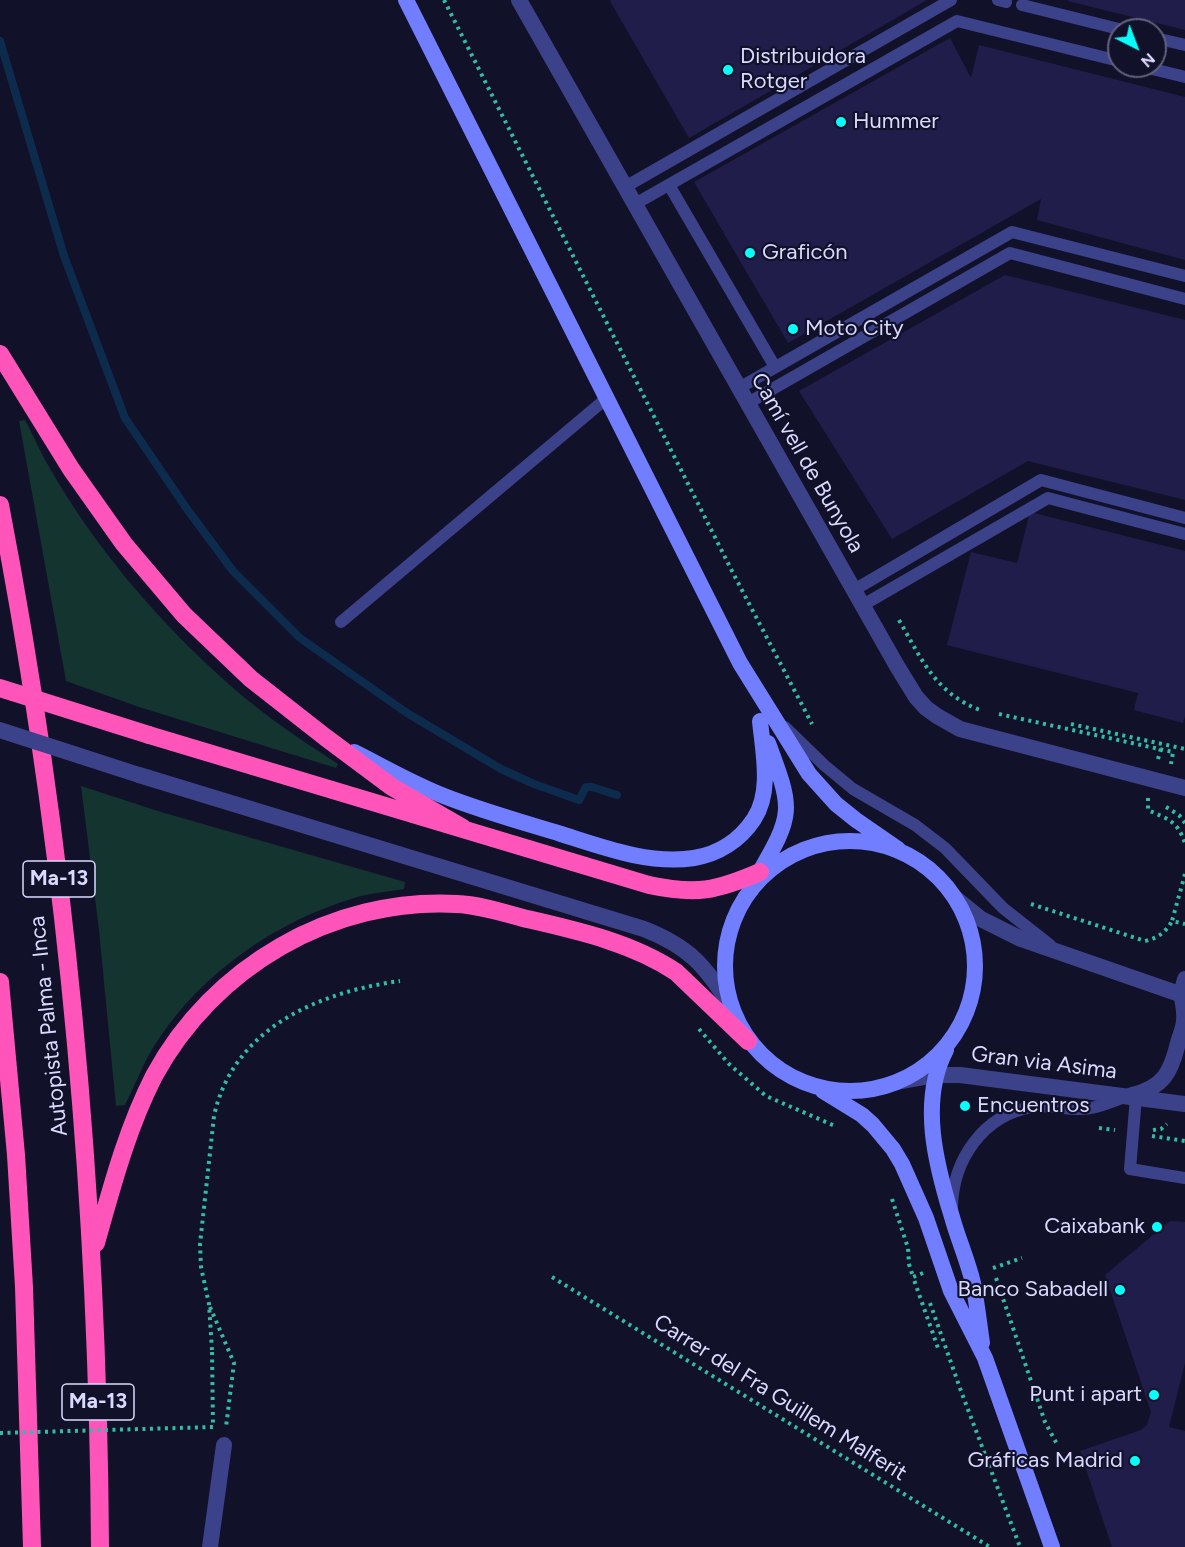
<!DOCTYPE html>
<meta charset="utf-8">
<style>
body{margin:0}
#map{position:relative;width:1185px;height:1547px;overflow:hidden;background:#12112a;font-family:Figtree,sans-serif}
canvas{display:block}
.north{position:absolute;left:1107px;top:18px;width:60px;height:60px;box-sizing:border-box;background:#12112a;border:2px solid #62617f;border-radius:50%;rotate:138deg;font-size:16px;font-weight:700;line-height:24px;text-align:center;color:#dadaff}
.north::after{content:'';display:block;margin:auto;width:21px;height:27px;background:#06fffb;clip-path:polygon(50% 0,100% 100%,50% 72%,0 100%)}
</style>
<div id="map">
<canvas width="1185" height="1547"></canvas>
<div class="north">N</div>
</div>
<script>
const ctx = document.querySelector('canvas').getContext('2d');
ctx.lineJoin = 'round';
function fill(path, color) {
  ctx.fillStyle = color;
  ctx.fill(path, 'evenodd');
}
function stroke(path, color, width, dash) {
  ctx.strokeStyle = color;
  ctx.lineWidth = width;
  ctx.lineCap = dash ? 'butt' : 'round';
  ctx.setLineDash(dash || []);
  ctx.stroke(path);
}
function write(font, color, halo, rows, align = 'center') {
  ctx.font = font + ' Figtree,sans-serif';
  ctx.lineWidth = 4.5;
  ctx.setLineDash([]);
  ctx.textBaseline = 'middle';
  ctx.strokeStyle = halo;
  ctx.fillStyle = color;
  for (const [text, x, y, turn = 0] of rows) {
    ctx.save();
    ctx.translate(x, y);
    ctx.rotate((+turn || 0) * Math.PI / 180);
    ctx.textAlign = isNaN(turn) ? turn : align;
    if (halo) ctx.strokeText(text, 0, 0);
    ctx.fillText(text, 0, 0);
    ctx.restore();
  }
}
fill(new Path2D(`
 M25,420c8,14 14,30 23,45 49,87 120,168 197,233 29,24 61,45 93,66l-2,4 -197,-61 -73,-26 -47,-260z
 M81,786l80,26 244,70 -1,7c-17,3 -34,4 -50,9 -77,23 -151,74 -196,142 -14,20 -22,44 -33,65l-9,1 -17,-176z`), '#143430');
stroke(new Path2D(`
 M0,41l64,215 61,162 62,91 46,62 67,67 107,75 94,56 33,15 45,16 7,-13h6l25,8`), '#0d2c4d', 8);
fill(new Path2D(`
 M611,0h316l-238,138 -79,-137z
 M1068,0h117v30l-117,-29z
 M950,38l21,40 8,-33 206,52v163l-148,-40 4,-21 -253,144 -94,-161z
 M1005,275l180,45v180l-157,-39 -136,78 -93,-148z
 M1030,512l155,39v165l-2,7 -49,-13 4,-17 -191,-48 24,-93 46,11z
 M1170,1221l15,1v141l-16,64 16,4v116h-73l-32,-96 61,-21 6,-5 4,-13 -46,-137z`), '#211d4b');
stroke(new Path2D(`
 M444,0l289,573 79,151
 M899,620c22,38 36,73 81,90
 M999,714l174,38 -2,12
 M1071,724l114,25
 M1158,759l4,-14
 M1148,798v12c19,9 29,10 37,33
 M1166,807l13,8 6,8
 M1185,874l-13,47 13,3
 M1031,904l114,37c13,-3 21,-9 27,-20
 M699,1029l30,35 37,32 69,30
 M1099,1128l16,2
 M1153,1130l8,-1 6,-5
 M1152,1136l33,5
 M892,1199l16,49 1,16 4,13
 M993,1268l29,-10
 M923,1273l-10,4 25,71
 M552,1277l438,270
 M996,1278l49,144 13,24
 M930,1303l31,88 59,156
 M210,1307l24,56 -8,64
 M212,1350l-3,-46 -8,-37 -1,-23 14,-128c19,-88 105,-124 186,-135`), '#30bda4', 4, [3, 4.5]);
stroke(new Path2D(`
 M998,0l8,2
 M1022,5l101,25
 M1155,38l30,7
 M1140,66l45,11
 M669,185l106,182
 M625,187l326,-187
 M635,204l322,-183 162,40
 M739,388l273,-156 173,44
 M748,403l262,-150 175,46
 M854,590l187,-110 144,38
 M863,605l185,-107 137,36
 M341,622l267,-225
 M785,727l39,38 29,24 62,36 30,23 58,60 47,37
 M1136,1097l-6,72 55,9
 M952,1207c1,-47 31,-92 80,-100 17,-3 33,3 50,2 14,0 28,-7 40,-11`), '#3c4289', 12);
stroke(new Path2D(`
 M519,0l378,666 19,31 10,11 11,8 23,13 225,59
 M955,898l26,21 40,20 164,57
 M897,1082l39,-7h24l225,29
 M1132,1095c32,-8 39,-23 46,-52 2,-8 6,-15 6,-23 1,-8 -1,-15 -2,-23 -1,-6 2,-13 3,-18
 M210,1547l14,-102`), '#3c4289', 16);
stroke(new Path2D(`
 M139,775l505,154c46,18 61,37 87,77`), '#3c4289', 16);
stroke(new Path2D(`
 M406,0l334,663 69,111 27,30 20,16 42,29
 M354,752c30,15 59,32 90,44 38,15 78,26 117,38 41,13 89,31 133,24 25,-4 46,-18 60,-39 18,-27 9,-67 6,-98
 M725 966a125 125 0 1 1 250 0a125 125 0 1 1-250 0Z
 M758,875c36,-62 35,-65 10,-132
 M946,1050c-27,51 -10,115 6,167 6,22 16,44 21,66 4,20 6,40 9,60
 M823,1091l39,24 11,10 20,24 9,15 24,54 25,73 34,67 67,189`), '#717eff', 16);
stroke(new Path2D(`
 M0,354l71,115 53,75 60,71 67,64 74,58 67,50 71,41
 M0,505c66,343 98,692 100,1042
 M149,735l500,150c47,10 67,6 111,-13
 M0,982l16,173 8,132 8,260
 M96,1243c16,-57 31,-114 58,-167 59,-109 178,-179 303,-172 22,1 44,8 66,14 52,12 108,24 153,54l72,69`), '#ff55ba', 18);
stroke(new Path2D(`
 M0,1433l213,-6 -1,-77`), '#30bda4', 4, [3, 4.5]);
stroke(new Path2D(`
 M0,730l139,45`), '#3c4289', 16);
stroke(new Path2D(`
 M0,688l149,47`), '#ff55ba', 18);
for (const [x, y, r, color] of [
 [728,70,6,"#06fffb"],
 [841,122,6,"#06fffb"],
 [750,253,6,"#06fffb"],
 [793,329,6,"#06fffb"],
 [965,1106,6,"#06fffb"],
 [1157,1227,6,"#06fffb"],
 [1120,1290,6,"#06fffb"],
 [1154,1395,6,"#06fffb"],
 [1135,1461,6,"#06fffb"]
]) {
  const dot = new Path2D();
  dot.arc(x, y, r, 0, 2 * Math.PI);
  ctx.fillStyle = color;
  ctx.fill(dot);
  stroke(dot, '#12112a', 2);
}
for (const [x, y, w] of [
 [59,879,72],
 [98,1402,72]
]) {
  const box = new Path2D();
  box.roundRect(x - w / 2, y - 18, w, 36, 4.5);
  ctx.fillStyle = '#12112a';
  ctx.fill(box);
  stroke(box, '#dadaff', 1.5);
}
write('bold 21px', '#dadaff', null, [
 ["Ma-13",59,879],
 ["Ma-13",98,1402]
]);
write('22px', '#dadaff', '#12112a', [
 ["Distribuidora",740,57],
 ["Rotger",740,82],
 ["Hummer",853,122],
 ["Graficón",762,253],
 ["Moto City",805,329],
 ["Encuentros",977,1106],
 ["Caixabank",1145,1227,"right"],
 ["Banco Sabadell",1108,1290,"right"],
 ["Punt i apart",1142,1395,"right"],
 ["Gráficas Madrid",1123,1461,"right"]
], 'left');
write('22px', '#dadaff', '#12112a', [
 ["Camí vell de Bunyola",807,463,60],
 ["Autopista Palma - Inca",49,1026,-96],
 ["Gran via Asima",1044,1063,7],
 ["Carrer del Fra Guillem Malferit",780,1398,32]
]);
</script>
